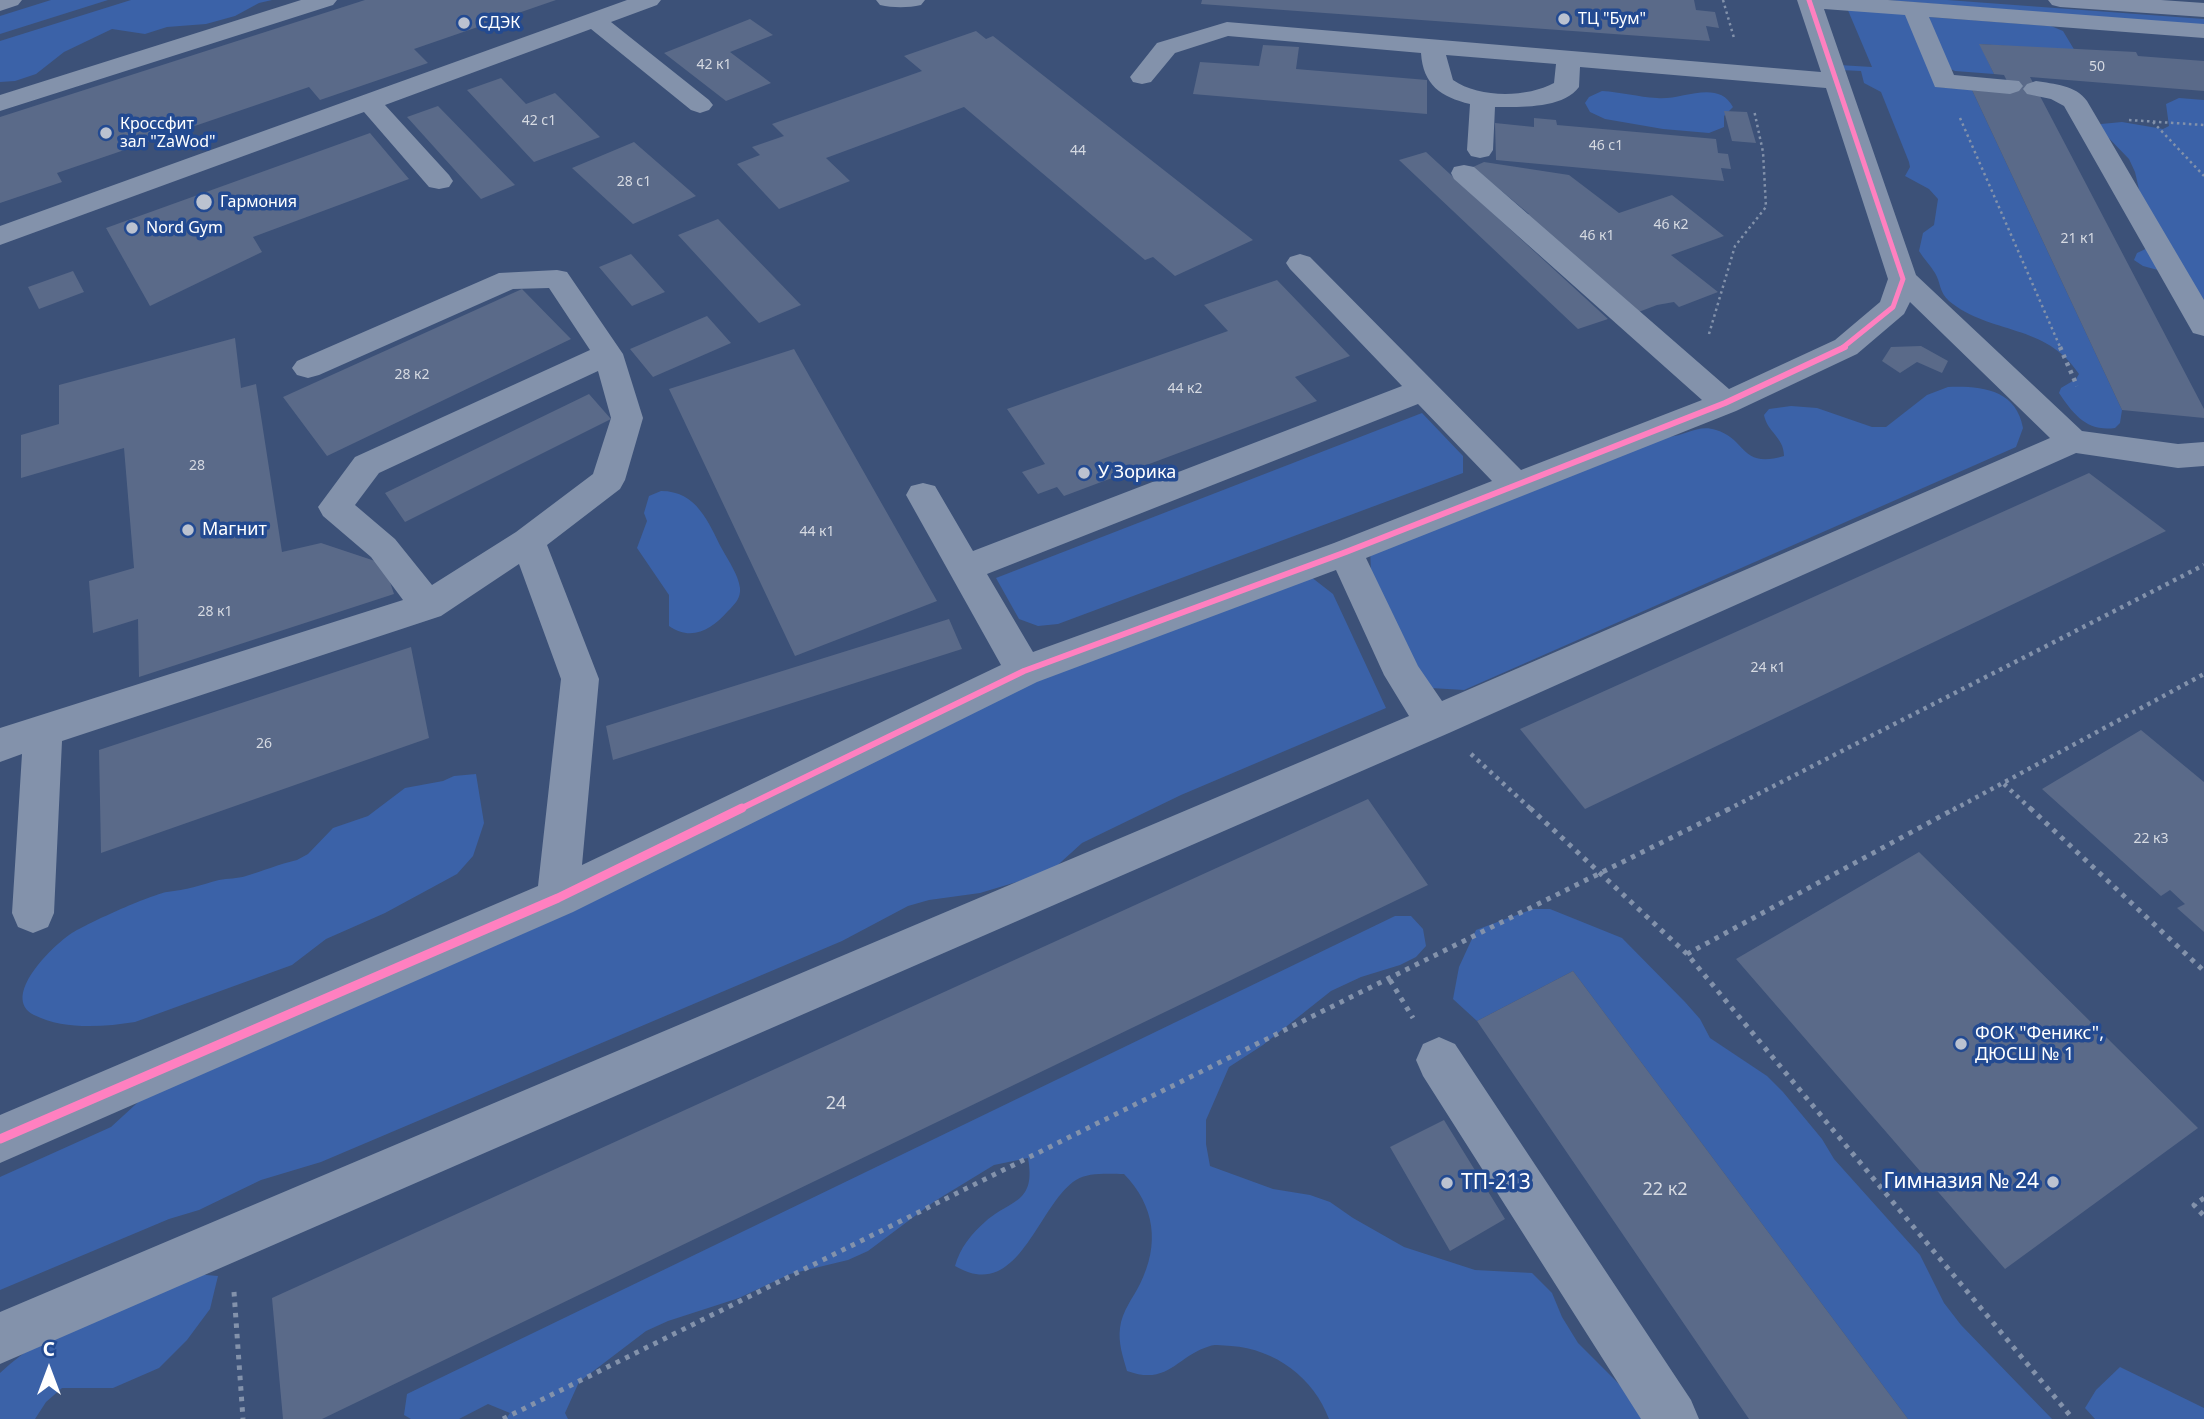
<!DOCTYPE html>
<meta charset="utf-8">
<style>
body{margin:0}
#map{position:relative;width:2204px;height:1419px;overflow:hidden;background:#3c5178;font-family:"Noto Sans",sans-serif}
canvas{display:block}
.north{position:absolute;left:14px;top:1335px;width:70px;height:70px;-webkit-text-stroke:5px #234a91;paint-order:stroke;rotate:0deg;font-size:19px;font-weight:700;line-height:28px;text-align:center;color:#fff}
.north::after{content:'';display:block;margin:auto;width:24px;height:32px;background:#fff;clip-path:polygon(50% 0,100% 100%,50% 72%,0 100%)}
</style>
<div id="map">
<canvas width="2204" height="1419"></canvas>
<div class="north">С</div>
</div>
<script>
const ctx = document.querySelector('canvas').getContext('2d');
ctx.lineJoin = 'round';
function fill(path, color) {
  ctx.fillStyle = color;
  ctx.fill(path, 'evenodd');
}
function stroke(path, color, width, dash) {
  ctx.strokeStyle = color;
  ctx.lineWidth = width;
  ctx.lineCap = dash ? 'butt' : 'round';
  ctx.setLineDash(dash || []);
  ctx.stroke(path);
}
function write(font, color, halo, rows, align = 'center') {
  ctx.font = font + ' "Noto Sans",sans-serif';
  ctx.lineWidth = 7;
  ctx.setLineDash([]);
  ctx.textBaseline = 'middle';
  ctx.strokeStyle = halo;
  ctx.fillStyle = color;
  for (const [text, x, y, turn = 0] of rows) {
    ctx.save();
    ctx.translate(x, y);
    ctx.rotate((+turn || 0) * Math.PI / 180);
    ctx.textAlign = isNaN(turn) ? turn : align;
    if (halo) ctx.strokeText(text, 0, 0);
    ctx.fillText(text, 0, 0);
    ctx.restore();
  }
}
fill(new Path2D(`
 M51,0h57l-108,34v-18z
 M131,0h141l-13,3 -24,13 -29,8 -39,3 -22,7 -33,-5 -48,23 -28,22 -21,7 -15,1v-41z
 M1887,0h60l257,19v7z
 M1847,8l59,5 32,74 34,3 150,320 -2,13 -5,5c-28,4 -42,-14 -56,-35l2,-5 15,-9 3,-5c-33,-51 -89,-39 -130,-73 -10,-9 -8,-18 -14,-28 -5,-8 -11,-14 -16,-22l4,-18 11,-8 4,-26 -9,-10 -24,-13 5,-9 -1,-5 -28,-70 -17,-9 -3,-12 -20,-1 -2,-5 33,2z
 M1929,17l122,9 12,5 12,20 -95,-7 14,30 -39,-3 -11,-5z
 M1602,91c19,1 36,6 55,7 23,3 61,-20 76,9l-9,9v11l-15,6 -46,-4 -58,-10 -15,-7 -5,-9 4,-6z
 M2179,98l25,2v202l-35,-29 -26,-7 -9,-6 3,-7 15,-7 -17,-74 -6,-13 -29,-30 1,-5 21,-2 41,7 6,-3 -3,-22z
 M1948,387c33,-1 68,2 75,41l-7,19 -552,243 -33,-2c-27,-42 -66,-89 -60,-141l297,-110c18,-1 30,-13 48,-7 31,9 24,39 68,26 0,-19 -17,-24 -20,-41l5,-6 22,-3 26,2 55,19h14l41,-32z
 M1422,413l41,43v17l-405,151 -20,2 -19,-7 -23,-41z
 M661,491c36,0 47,31 61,58 7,13 16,25 18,39 1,10 -5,16 -12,23 -16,18 -36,31 -59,15v-31l-32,-47 10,-27 -3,-8 5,-17z
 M1306,573l27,21 53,114 -205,87 -99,48 -32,29 -70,21 -51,7 -21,6 -66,35 -521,221 -60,18 -62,30 -30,9 -169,71v-113l111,-50 49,-45 855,-401z
 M476,774l8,49 -11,33 -16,18 -72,39 -59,26 -34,26 -157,57c-32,5 -71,8 -101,-7 -34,-18 18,-68 35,-80 16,-11 81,-40 98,-43 19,-2 34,-7 52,-12 9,-2 18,-1 27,-4 17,-5 33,-12 51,-16l11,-6 25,-26 35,-12 37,-28 38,-7 11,-5z
 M1533,909h17l72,29 63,64 15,17 10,19 57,38 16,16 39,47 12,20 86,96 24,48 17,22 91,94h-144l-335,-448 -96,50 -24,-22 6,-32 17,-37z
 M1395,916h16l12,13 3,17 -10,11 -16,8 -39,12 -30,14 -68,54 -34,22 -23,53v24l4,22 63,23 37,6 20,7 23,16 51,29 71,23 57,3 20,20 10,24 16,26 61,61 9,15h-319c-15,-41 -54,-70 -98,-73 -6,0 -15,-2 -21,0 -34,10 -41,40 -83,25 -4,-14 -9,-28 -7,-43 2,-17 13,-30 20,-44 20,-40 15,-78 -16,-110 -14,0 -36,-2 -48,6 -39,25 -57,124 -121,86 5,-18 16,-32 31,-45 26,-22 50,-18 42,-63l-34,7 -59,36 -67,50 -20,9 -58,14 -51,24 -71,23 -22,10 -67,51 -14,31 3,6h-62l4,-6 -22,-9 -29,15h-48l-7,-4 3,-21z
 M194,1274l24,2 -8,33 -23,31 -28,28 -46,20h-51l-16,14 -11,17h-35v-46c53,-50 129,-71 194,-99z
 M2120,1367l84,41v11h-109l-10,-11 11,-18z`), '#3b62a8');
fill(new Path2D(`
 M365,0h191l-142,49 14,14 -108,37 -11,-13 -252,86 5,9 -62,21v-86z
 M1202,0h492l2,10 19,2 4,16 -13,-2 4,15 -509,-37z
 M750,19l23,16 -43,17 41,31 -45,18 -62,-48z
 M976,31l10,8 7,-3 260,204 -78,36 -22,-19 -8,3 -181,-153 -138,51 24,23 -71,28 -42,-45 23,-9 -8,-8 32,-11 -12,-12 150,-53 -18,-15z
 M1979,44l157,8 2,4 66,5v30l-174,-14 174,332v9l-82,-8 -150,-320 41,3 -9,-18 -10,-1z
 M1263,45l36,2 -3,22 131,11v34l-234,-20 7,-32 59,4z
 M501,78l25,26 29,-11 45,44 -66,25 -67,-72z
 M438,106l77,79 -34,14 -74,-82z
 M1724,111l23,1 9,31 -24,-2z
 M1534,118l22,2 1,5 159,14 2,14 10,1 3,15 -10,-1 3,13 -228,-21 -1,-37 39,4z
 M370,133l39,46 -156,58 9,15 -112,54 -44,-78z
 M634,142l62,54 -63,28 -61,-56z
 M1426,152l182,167 -30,10 -179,-169z
 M1484,162l85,13 50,38 53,-18 52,41 -53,19 47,37 -39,15 -5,-5 -17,3 -21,8 -112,-97 5,-2 -56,-47z
 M718,219l83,86 -42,18 -81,-88z
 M631,254l34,38 -33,14 -33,-39z
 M73,271l11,21 -45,17 -11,-22z
 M1277,280l73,76 -55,21 22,24 -253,95 -7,-9 -19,7 -16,-22 23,-8 -38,-55 221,-78 -24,-26z
 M522,289l49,50 -244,117 -44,-59z
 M707,316l24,27 -78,34 -23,-28z
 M235,338l6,50 15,-4 26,168 39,-9 63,21 10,30 -255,83 -1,-58 -45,14 -4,-52 45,-13 -10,-120 -103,30v-43l38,-11v-39z
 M1921,346l27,15 -6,12 -25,-11 -17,11 -18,-12 9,-14z
 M794,349l143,252 -142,55 -126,-267z
 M589,394l22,25 -206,103 -20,-29z
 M2089,473l77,58 -581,278 -65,-80z
 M949,619l13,30 -349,111 -7,-34z
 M411,647l18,91 -328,115 -2,-103z
 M2141,730l63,52v150l-27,-24 8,-4 -15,-14 -9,6 -119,-107z
 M1368,799l60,86 -1106,534h-39l-11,-121z
 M1919,852l279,276 -193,141 -269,-310z
 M1573,971l335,448h-159l-272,-398z
 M1444,1120l61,99 -55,32 -60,-104z`), '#5a6a89');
stroke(new Path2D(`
 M1723,0l11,38
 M1960,118l101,231
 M2129,120l75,5
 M2153,122l51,54
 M1709,334l26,-88 31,-39 -3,-55 -9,-42`), '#8392ab', 2.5, [2.5, 3.5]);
stroke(new Path2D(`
 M2060,347l17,39
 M1471,754l61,56
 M2004,784l28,26
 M1727,810l477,-245
 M1953,810l251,-136`), '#8392ab', 4.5, [3.5, 5]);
stroke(new Path2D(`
 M1530,808l157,146 386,465
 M2030,808l174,163
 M1687,954l269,-146
 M1390,980l23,38
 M2204,1198l-10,7 10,11
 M234,1292l9,127
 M503,1419l1228,-611`), '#8392ab', 5, [4.5, 6]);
fill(new Path2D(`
 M301,0h36l-4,5 -333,106v-16z
 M627,0h34l-4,5 -46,17 98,78 4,5 -4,5 -9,3 -9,-3 -100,-81 -206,76 64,70 4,6 -4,6 -10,2 -10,-2 -65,-75 -364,133v-19z
 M876,0h49l-4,5c-13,3 -28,3 -41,0z
 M1797,0h91l316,24v14l-275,-21 25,58 65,6 4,5 -4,5 -9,3 -75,-7 -30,-72 -81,-6 92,266 166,156 96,13 26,-2v24l-26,2 -102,-15 -627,280 -1449,631v-52l1409,-596 -25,-41 -48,-105 -299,112 -464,230 -573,251v-48l538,-229 23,-207 -42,-115 -78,52 -379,125 -8,172 -6,14 -15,6 -15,-6 -6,-14 10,-159 -22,8v-34l403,-128 -32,-43 -48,-41 -5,-9 37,-50 235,-107 -41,-62 -36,1 -194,86 -11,3 -11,-3 -5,-7 5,-7 202,-88 58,-3 10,2 56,82 20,64 -18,62 -5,9 -73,56 52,134 -17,186 419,-200 -95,-170 5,-9 12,-3 12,3 38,65 429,-165 -112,-117 -4,-6 4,-6 10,-3 10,3 211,213 181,-70 -248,-221 -3,-6 3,-6 10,-2 10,2 255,222 106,-49 45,-38 8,-23 -62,-191 -246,-21 -1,20c-16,22 -60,20 -84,20l-2,43 -4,6 -9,2 -9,-2 -4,-6 3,-46c-29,-7 -47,-19 -49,-51l-193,-17 -53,17 -24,29 -9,2 -9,-2 -3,-5 27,-34 70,-21 594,50zM1446,55l110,9 -2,19c-28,15 -75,15 -101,-3zM1910,302l140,136 -608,263 -24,-35 -52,-108 370,-147 121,-57 47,-40zM598,371l13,47 -18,56 -77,58 -84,53 -37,-46 -40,-34 24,-32zM1418,404l74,77 -158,62 -301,109 -46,-78z
 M2036,81c18,3 40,4 51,20l117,199v36l-11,-3 -4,-7 -125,-220 -13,-7 -24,-5 -4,-5 4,-5z
 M1439,1037l16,7 236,356 8,19h-58l-218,-343 -7,-16 7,-16z`), '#8392ab');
fill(new Path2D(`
 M0,0h22l-4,5 -18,6z
 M2048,0h113l43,3v14l-144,-10 -8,-2z`), '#8391aa');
stroke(new Path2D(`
 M1809,0l94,279 -10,28 -52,42`), '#ff80c0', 5);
stroke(new Path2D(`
 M738,810l286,-139 322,-119 379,-149 120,-56`), '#ff80c0', 6);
stroke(new Path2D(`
 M0,1139l558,-241 184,-90`), '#ff80c0', 9);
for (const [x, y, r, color] of [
 [1564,19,7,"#bbc2d0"],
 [464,23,7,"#bbc2d0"],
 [106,133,7,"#bbc2d0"],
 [204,202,9,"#bbc2d0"],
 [132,228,7,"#bbc2d0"],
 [1084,473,7,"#bbc2d0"],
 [188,530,7,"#bbc2d0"],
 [1961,1044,7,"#bbc2d0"],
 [2053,1182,7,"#bbc2d0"],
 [1447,1183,7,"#bbc2d0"]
]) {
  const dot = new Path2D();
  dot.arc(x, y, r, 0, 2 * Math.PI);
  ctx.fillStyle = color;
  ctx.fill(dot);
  stroke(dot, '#234a91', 2.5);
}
write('14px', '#d6dae2', null, [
 ["42 к1",714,65],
 ["50",2097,67],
 ["42 с1",539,121],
 ["46 с1",1606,146],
 ["44",1078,151],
 ["28 с1",634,182],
 ["46 к2",1671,225],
 ["46 к1",1597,236],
 ["21 к1",2078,239],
 ["28 к2",412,375],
 ["44 к2",1185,389],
 ["28",197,466],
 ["44 к1",817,532],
 ["28 к1",215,612],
 ["24 к1",1768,668],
 ["26",264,744],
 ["22 к3",2151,839]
]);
write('16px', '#fff', '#234a91', [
 ["ТЦ \"Бум\"",1578,19],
 ["СДЭК",478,23],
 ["Кроссфит",120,124],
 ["зал \"ZaWod\"",120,142],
 ["Гармония",220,202],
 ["Nord Gym",146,228]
], 'left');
write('18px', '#fff', '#234a91', [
 ["У Зорика",1098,473],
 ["Магнит",202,530],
 ["ФОК \"Феникс\",",1975,1034],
 ["ДЮСШ № 1",1975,1055]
], 'left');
write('18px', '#d6dae2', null, [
 ["24",836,1104],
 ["22 к2",1665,1190]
]);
write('21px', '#fff', '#234a91', [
 ["Гимназия № 24",2039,1182],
 ["ТП-213",1461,1183,"left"]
], 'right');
</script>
